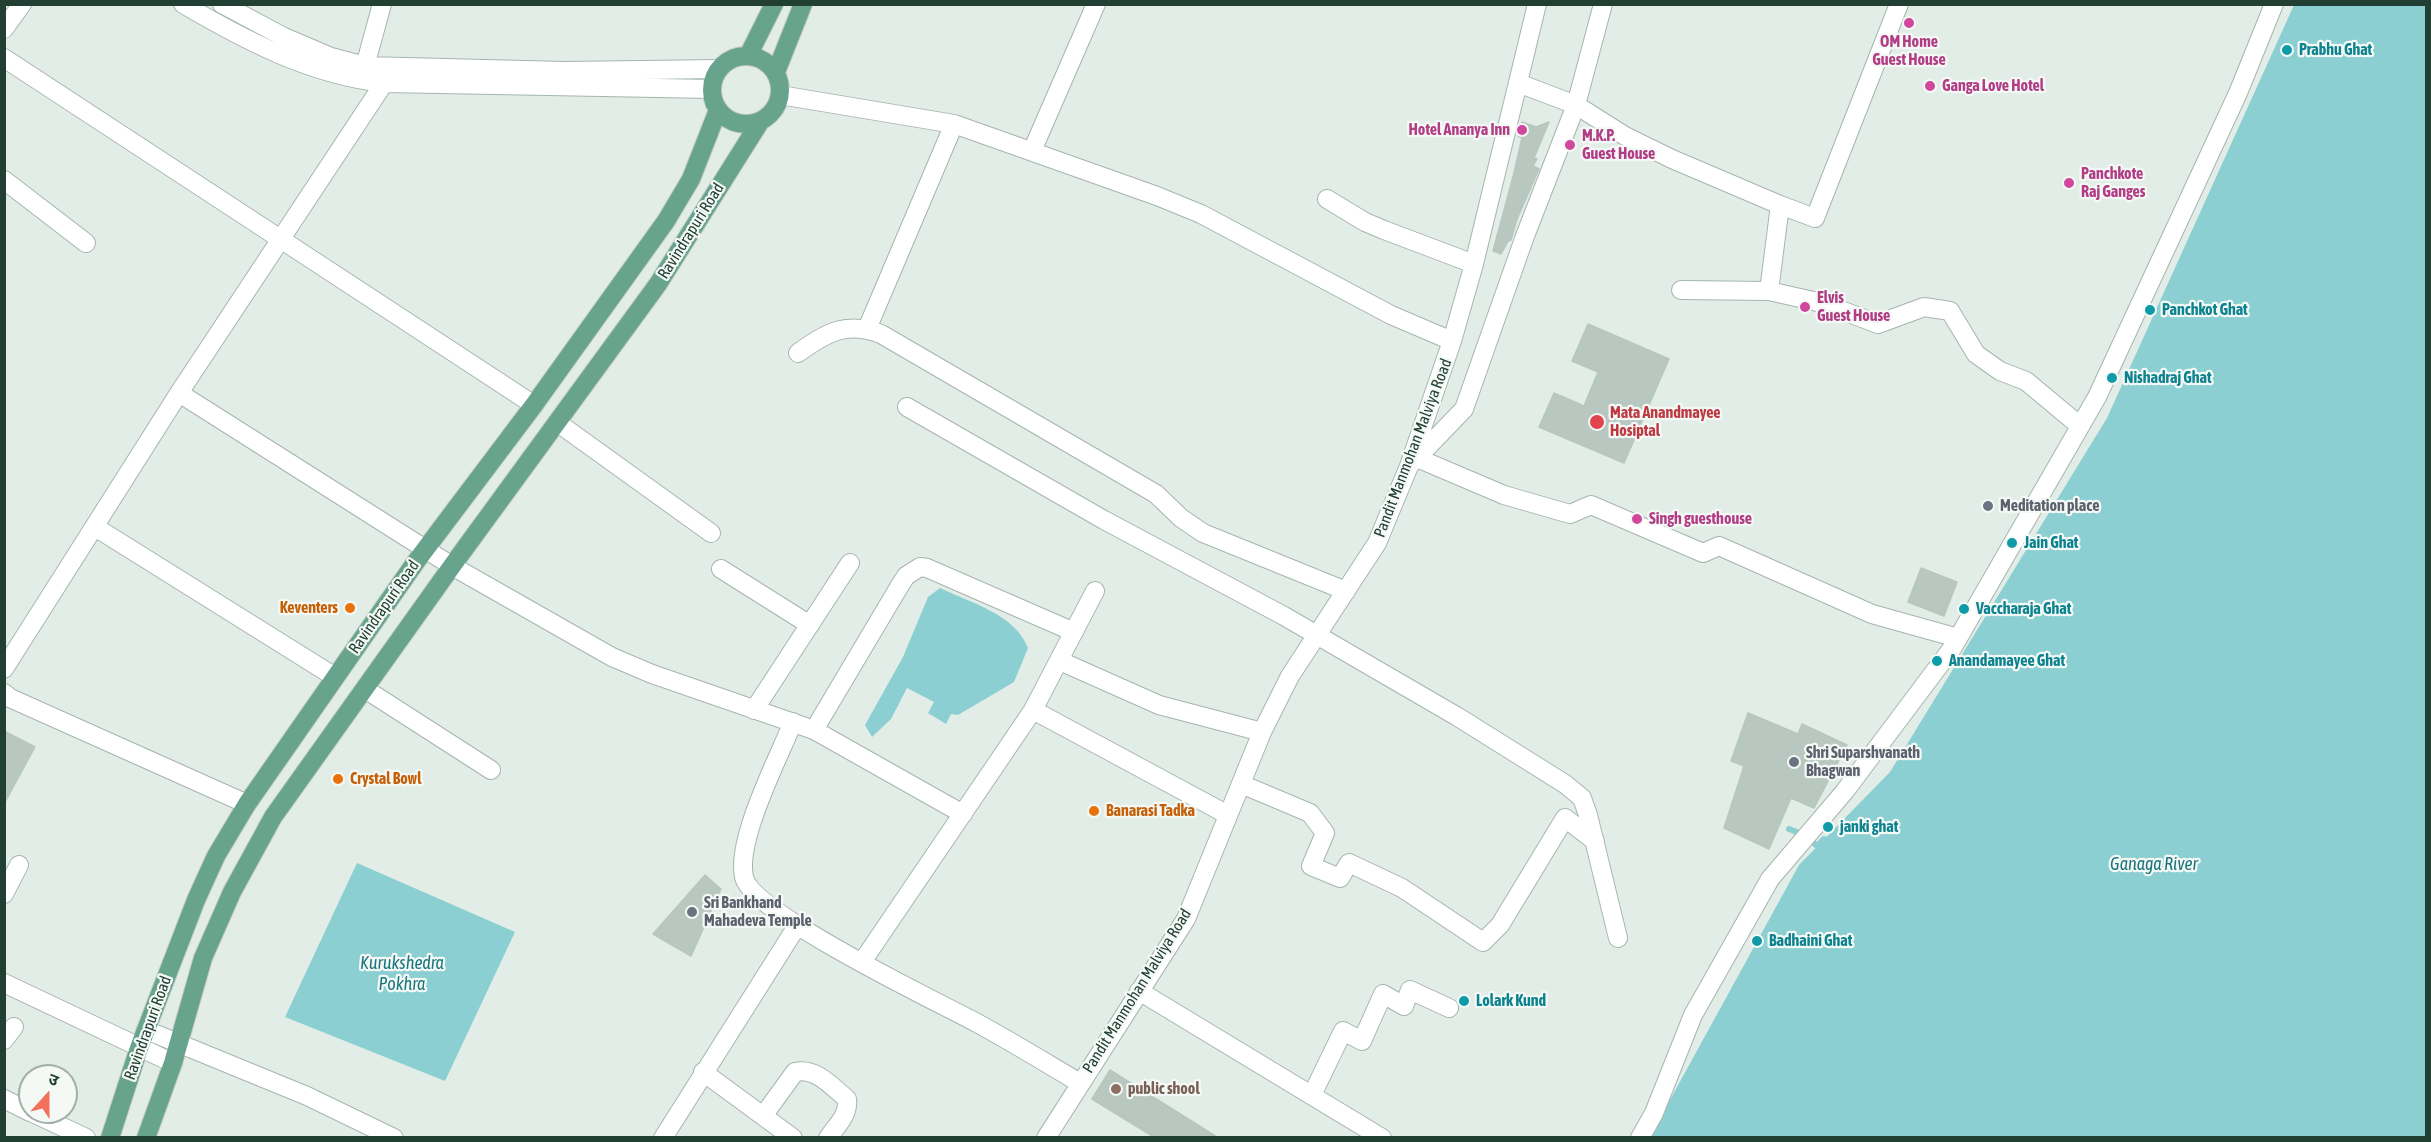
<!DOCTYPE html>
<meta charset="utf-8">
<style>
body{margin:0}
#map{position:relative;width:2431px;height:1142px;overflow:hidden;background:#e3ede7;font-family:"Asap Condensed","Noto Sans Devanagari",sans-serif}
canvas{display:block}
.frame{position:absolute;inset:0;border:6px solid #223f34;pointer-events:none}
.north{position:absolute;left:18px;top:1064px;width:60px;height:60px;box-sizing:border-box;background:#f4f9f6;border:2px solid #a0afa8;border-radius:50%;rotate:21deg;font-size:16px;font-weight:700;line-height:24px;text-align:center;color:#223f34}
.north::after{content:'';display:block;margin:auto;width:21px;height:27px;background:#f3715b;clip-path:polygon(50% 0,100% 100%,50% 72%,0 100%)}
</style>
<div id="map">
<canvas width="2431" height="1142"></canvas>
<div class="frame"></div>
<div class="north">उ</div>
</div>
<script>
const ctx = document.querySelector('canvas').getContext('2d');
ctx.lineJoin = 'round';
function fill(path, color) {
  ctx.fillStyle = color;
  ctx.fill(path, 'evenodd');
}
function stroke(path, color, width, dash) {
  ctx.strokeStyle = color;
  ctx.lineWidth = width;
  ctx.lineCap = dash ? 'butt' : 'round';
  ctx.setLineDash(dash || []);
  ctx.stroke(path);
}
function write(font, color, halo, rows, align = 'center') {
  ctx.font = font + ' "Asap Condensed",sans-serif';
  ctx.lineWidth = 4.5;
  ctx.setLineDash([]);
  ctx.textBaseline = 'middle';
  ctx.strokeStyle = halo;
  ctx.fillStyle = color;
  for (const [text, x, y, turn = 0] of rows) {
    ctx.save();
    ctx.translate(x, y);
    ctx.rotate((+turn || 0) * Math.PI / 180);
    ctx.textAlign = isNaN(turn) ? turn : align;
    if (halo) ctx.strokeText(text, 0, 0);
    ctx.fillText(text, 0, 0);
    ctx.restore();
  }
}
fill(new Path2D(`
 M2294,5h132v1132l-777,1 150,-273 91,-93 217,-354z
 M940,588c31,15 75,26 88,60l-14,34 -56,33 -7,-1 -5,10 -18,-11 6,-11 -27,-14 -16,31 -19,18 -7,-12 38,-68 25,-60z
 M357,863l158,69 -70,149 -160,-64z`), '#8bcfd2');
stroke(new Path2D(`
 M1789,829l18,7 10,10 7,-7 2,1`), '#8bcfd2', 6);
const building = new Path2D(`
 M1522,122l14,5 13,-5 -15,36 3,1 -4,7 6,3 -22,50 -6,21 -3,1 -7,13 -8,-3 21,-78 8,-35 -4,-2z
 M1588,324l81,35 -45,104 -85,-36 15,-34 30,13 14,-34 -26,-11z
 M1921,568l36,14 -13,34 -36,-14z
 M1748,713l50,21 4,-10 45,21 -33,63 -23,-10 -22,51 -45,-21 20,-62 -13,-5z
 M4,731l31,16 -31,57z
 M705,875l16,14 -30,67 -38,-22z
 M1110,1070l107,67h-63l-62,-38z`);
fill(building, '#b8c8c0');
stroke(building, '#b5c7be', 1.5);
const minor = new Path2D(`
 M183,4c63,37 128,71 201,79l328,6
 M222,4l62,33 47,20 34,9 200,5 154,-2
 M4,29l18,-25
 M4,58l530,347
 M365,66l17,-62
 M1518,83l58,22 49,31 47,23 108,46 -11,86 53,12 56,21 46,-17 26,4 26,43 24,17 26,10 54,45
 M780,95l174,29 203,72 44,18 190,101 61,26
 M1032,151l64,-147
 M4,180l82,63
 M1327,199l38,23 19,8 90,34
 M1780,205l35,13 84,-214
 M1681,290l88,1
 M867,329l87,-205
 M798,353c29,-21 48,-32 83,-19l275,160 25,24 22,15 143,58
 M179,393l273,173 160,91 40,17 162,56 149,84
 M907,407l197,113 180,96 174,101 107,67 17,14 6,17 30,123
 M558,423l153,110
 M1417,458l87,37 66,19 21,-9 112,48 16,-7 153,68 86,24
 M1413,462l51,-53 61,-173 51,-131 27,-101
 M95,527l240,150
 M721,569l89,56
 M1060,661l99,44 103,27
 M4,669l175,-276 205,-310
 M365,689l126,81
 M4,693l6,5 237,106
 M754,710l96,-147
 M1033,710l195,105
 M793,722c-15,37 -57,117 -49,155 7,36 194,125 233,146 35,19 69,40 103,60
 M814,730l85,-143 7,-11 14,-9 7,1 147,64
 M1241,784l69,29 15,20 -14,33 29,12 9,-15 53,25 81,54 17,-17 65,-107 30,23
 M4,894l15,-29
 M862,962l171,-252 62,-119
 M4,983l169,80
 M1139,991l243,147
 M146,1030l161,66 87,42
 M4,1040l10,-13
 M703,1072l90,66
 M1312,1095l31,-64 19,10 21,-47 21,12 6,-16 39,18
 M4,1099l26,13
 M31,1112l55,26
 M763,1116l32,-44c21,-5 37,15 52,27 2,16 -10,26 -19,39
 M663,1138l134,-212
 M1046,1138l140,-219 76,-187 28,-56 87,-133 32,-77 43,-125 22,-77 63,-260
 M1640,1138l14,-25 39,-98 77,-136 75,-88 108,-144 144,-250 141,-304 36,-89`);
const major = new Path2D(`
 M712 90a34 34 0 1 1 68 0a34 34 0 1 1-68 0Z
 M748,56l26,-52
 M776,72l27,-68
 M110,1138l29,-90 57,-148 20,-44 31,-52 168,-241 119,-158 132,-184 25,-42 27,-69
 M146,1138l27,-75 30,-105 29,-66 41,-75 179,-251 206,-282 102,-162`);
stroke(minor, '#a5b5ae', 20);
stroke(major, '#c1c9c6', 20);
stroke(minor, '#fff', 18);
stroke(major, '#67a38d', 18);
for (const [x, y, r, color] of [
 [1909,23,6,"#d1479c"],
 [2287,50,6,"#0f9aa8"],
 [1930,86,6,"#d1479c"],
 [1522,130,6,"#d1479c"],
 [1570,145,6,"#d1479c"],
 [2069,183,6,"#d1479c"],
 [1805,307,6,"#d1479c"],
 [2150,310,6,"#0f9aa8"],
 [2112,378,6,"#0f9aa8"],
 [1597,422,8,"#e0444e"],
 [1988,506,6,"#6b7280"],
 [1637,519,6,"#d1479c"],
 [2012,543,6,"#0f9aa8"],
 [350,608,6,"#e8710a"],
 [1964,609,6,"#0f9aa8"],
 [1937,661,6,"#0f9aa8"],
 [1794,762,6,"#6b7280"],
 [338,779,6,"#e8710a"],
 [1094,811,6,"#e8710a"],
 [1828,827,6,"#0f9aa8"],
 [692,912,6,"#6b7280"],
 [1757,941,6,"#0f9aa8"],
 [1464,1001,6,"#0f9aa8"],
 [1116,1089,6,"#8d6e63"]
]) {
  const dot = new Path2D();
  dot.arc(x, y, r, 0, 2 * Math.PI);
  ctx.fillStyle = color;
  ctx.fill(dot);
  stroke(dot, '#f4f9f6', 2);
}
write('bold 16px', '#b23c85', '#f4f9f6', [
 ["OM Home",1909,42,"center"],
 ["Guest House",1909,60,"center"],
 ["Ganga Love Hotel",1942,86],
 ["Hotel Ananya Inn",1510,130,"right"],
 ["M.K.P.",1582,136],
 ["Guest House",1582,154],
 ["Panchkote",2081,174],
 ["Raj Ganges",2081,192],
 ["Elvis",1817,298],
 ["Guest House",1817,316],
 ["Singh guesthouse",1649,519]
], 'left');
write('bold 16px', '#0d838f', '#f4f9f6', [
 ["Prabhu Ghat",2299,50],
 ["Panchkot Ghat",2162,310],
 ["Nishadraj Ghat",2124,378],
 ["Jain Ghat",2024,543],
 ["Vaccharaja Ghat",1976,609],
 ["Anandamayee Ghat",1949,661],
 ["janki ghat",1840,827],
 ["Badhaini Ghat",1769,941],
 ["Lolark Kund",1476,1001]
], 'left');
write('16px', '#223f34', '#f4f9f6', [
 ["Ravindrapuri Road",691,231,-58],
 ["Pandit Manmohan Malviya Road",1413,448,-69],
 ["Ravindrapuri Road",384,607,-55],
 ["Pandit Manmohan Malviya Road",1137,991,-58],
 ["Ravindrapuri Road",148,1028,-70]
]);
write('bold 16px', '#be3a42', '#f4f9f6', [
 ["Mata Anandmayee",1610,413],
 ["Hosiptal",1610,431]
], 'left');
write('bold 16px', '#5b616d', '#f4f9f6', [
 ["Meditation place",2000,506],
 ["Shri Suparshvanath",1806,753],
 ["Bhagwan",1806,771],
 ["Sri Bankhand",704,903],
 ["Mahadeva Temple",704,921]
], 'left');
write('bold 16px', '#c56008', '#f4f9f6', [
 ["Keventers",338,608,"right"],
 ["Crystal Bowl",350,779],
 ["Banarasi Tadka",1106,811]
], 'left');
write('bold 16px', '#785e54', '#f4f9f6', [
 ["public shool",1128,1089]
], 'left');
write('italic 18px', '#1b757c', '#f4f9f6', [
 ["Ganaga River",2154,864],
 ["Kurukshedra",402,963],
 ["Pokhra",402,984]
]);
</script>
